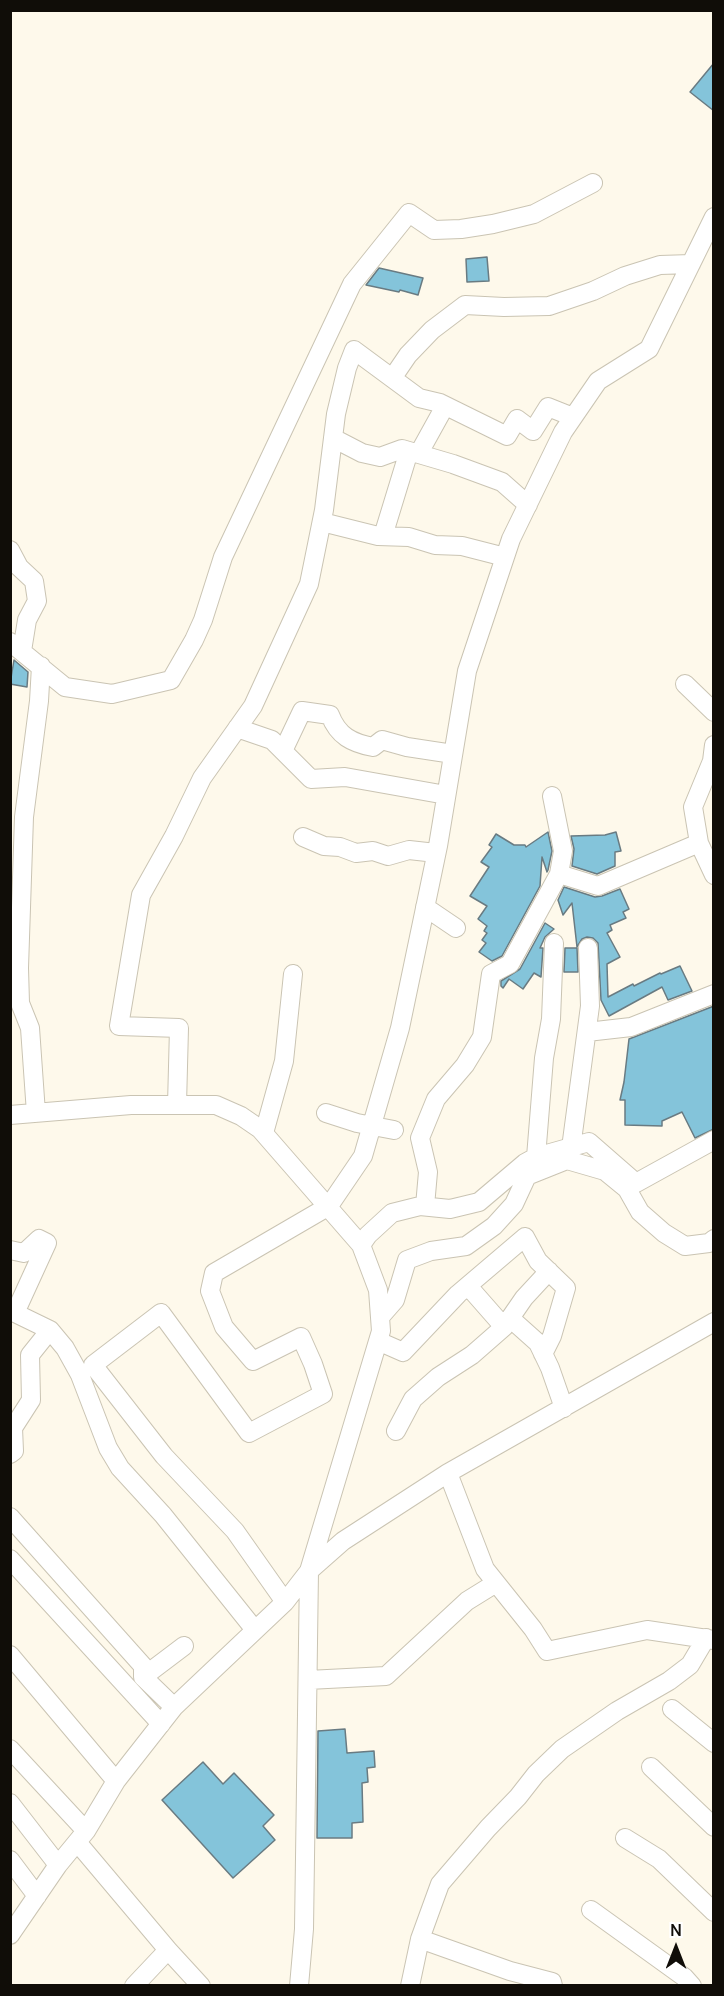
<!DOCTYPE html>
<style>
body{margin:0}
#map{position:relative;width:724px;height:1996px;overflow:hidden;background:#fef9eb;font-family:Manrope,sans-serif}
canvas{display:block}
.frame{position:absolute;inset:0;border:12px solid #100d08;pointer-events:none}
.north{position:absolute;left:646px;top:1918px;width:60px;height:60px;-webkit-text-stroke:4px #fff;paint-order:stroke;rotate:0deg;font-size:16px;font-weight:700;line-height:24px;text-align:center;color:#100d08}
.north::after{content:'';display:block;margin:auto;width:21px;height:27px;background:#100d08;clip-path:polygon(50% 0,100% 100%,50% 72%,0 100%)}
</style>
<div id="map">
<canvas width="724" height="1996"></canvas>
<div class="frame"></div>
<div class="north">N</div>
</div>
<script>
const ctx = document.querySelector('canvas').getContext('2d');
ctx.lineJoin = 'round';
function fill(path, color) {
  ctx.fillStyle = color;
  ctx.fill(path, 'evenodd');
}
function stroke(path, color, width, dash) {
  ctx.strokeStyle = color;
  ctx.lineWidth = width;
  ctx.lineCap = dash ? 'butt' : 'round';
  ctx.setLineDash(dash || []);
  ctx.stroke(path);
}
const building = new Path2D(`
 M714,63v48l-24,-19z
 M487,257l2,24 -22,1 -1,-23z
 M379,268l44,10 -5,17 -18,-5 -1,2 -33,-7z
 M14,660l14,12 -1,15 -17,-3z
 M548,832l4,19 -4,19 -1,2 -5,-15 -2,29 -38,70 -10,5 -13,-9 7,-9 -4,-3 5,-7 -3,-2 3,-5 -9,-7 9,-13 -17,-10 19,-29 -8,-5 11,-15 -3,-2 7,-11 18,11h11l1,2z
 M616,832l5,19 -6,1v14l-18,8 -25,-8 2,-17 -3,-13 34,-1z
 M564,887l31,10 7,-1 18,-7 9,20 -6,3 3,6 -16,7 2,5 -5,3 13,24 -13,7 1,33 25,-13 1,2 26,-13 1,1 19,-8 12,25 -24,9 -6,-13 -53,29 -8,-16 -3,-57 -5,-5 -6,-1 -5,2 -5,8 -5,-44 -9,12 -5,-15z
 M545,923l9,6 -9,8 -5,11h3l-2,29 -7,-4 -11,16 -14,-10 -6,9 -2,-2v-5l19,-12z
 M565,948h12l1,24h-14z
 M714,1006v123l-19,9 -13,-26 -20,9v5l-37,-1v-25h-5l4,-18 5,-43z
 M345,1729l2,24 27,-2 1,16 -8,1 1,14 -6,1 1,39 -11,1v15h-35l1,-107z
 M203,1762l20,22 11,-11 40,42 -11,11 12,14 -42,38 -71,-78z`);
fill(building, '#84c4da');
stroke(building, '#697b82', 1.5);
const minor = new Path2D(`
 M393,377l15,-22 24,-25 33,-25 39,2 45,-1 44,-15 32,-15 35,-11 31,-1
 M333,438l29,15 18,4 22,-8 51,15 49,18 26,23
 M419,453l26,-47
 M322,522l56,14 31,1 26,8 27,1 43,11
 M383,536l26,-85
 M10,550l9,17 15,14 3,20 -10,19 -5,31
 M10,642l55,45 47,7 59,-14 23,-40 9,-20 20,-63 129,-273 57,-71 25,17 27,-1 32,-5 41,-10 59,-31
 M685,684l29,28
 M237,728l35,12 39,39 34,-2 101,18
 M714,745l-2,16 -19,46 6,36 15,32
 M283,751l19,-40 28,4c8,21 22,28 43,32l9,-7 25,7 46,7
 M303,837l21,9 16,1 16,6 17,-2 15,5 21,-6 27,3
 M559,874l39,12 101,-43
 M425,907l31,21
 M587,1032l44,-5 83,-33
 M177,1105l2,-77 -60,-2 22,-131 33,-59 28,-58 51,-72 56,-122 15,-74 12,-96 11,-46 7,-18 65,48 21,5 67,33 10,-17 16,12 15,-24 25,10
 M36,1113l-6,-85 -10,-25 -1,-35 5,-151 15,-116 2,-35
 M326,1113l31,10 37,7
 M10,1115l121,-10h85l25,11 19,13 101,116 17,45 3,41 -72,240 -5,358 -5,57
 M264,1133l20,-72 9,-87
 M536,1157l8,-99 7,-39 3,-76
 M567,1160l38,11 22,18 13,23 24,21 21,13 24,-3 5,-4
 M425,1206l3,-34 -8,-34 16,-39 29,-34 17,-28 9,-63 19,-10 49,-90 4,-23 -11,-55
 M361,1245l7,-10 24,-22 28,-7 30,3 29,-7 46,-39 11,-6 53,-15 47,41 78,-43
 M10,1250l14,3 15,-14 8,4 -32,70 35,17 15,18 15,27 28,73 12,20 43,47 92,115
 M468,1286l36,41
 M381,1316l14,-16 12,-40 24,-9 35,-5 28,-20 20,-22 13,-28 40,-16 4,-12 19,-142 -2,-58
 M510,1318l28,25 12,25 14,40
 M378,1341l25,11 55,-58 67,-57 13,24 28,27 -14,48 -9,18
 M396,1431l17,-32 25,-22 34,-22 32,-28 20,-29 25,-27
 M10,1454l4,-3 -1,-23 18,-28 -1,-45 20,-25
 M448,1473l37,96 48,60 14,22 100,-21 67,10
 M10,1517l133,149v11l31,30
 M10,1559l151,165
 M285,1602l-50,-71 -71,-75 -71,-91 68,-52 88,120 74,-39 -10,-30 -12,-27 -48,24 -29,-34 -14,-36 4,-18 115,-67 34,-50 37,-128 38,-182 29,-175 44,-132 52,-107 35,-51 51,-32 65,-132
 M10,1655l106,126
 M143,1677l41,-31
 M308,1680l78,-4 81,-75 29,-18
 M672,1709l42,34
 M10,1749l76,82
 M651,1767l63,60
 M10,1803l48,62
 M625,1838l34,21 55,53
 M77,1842l91,108 -34,36
 M10,1860l27,36
 M591,1910l93,67 8,9
 M10,1935l48,-70 28,-34 30,-50 58,-74 111,-105 24,-31 34,-30 105,-68 266,-151
 M420,1939l90,32 42,11 1,4
 M168,1950l33,36
 M410,1986l10,-47 20,-55 48,-56 30,-31 18,-23 26,-25 55,-38 52,-30 21,-16 16,-27`);
stroke(minor, '#cac4b3', 20);
stroke(minor, '#fff', 18);
</script>
